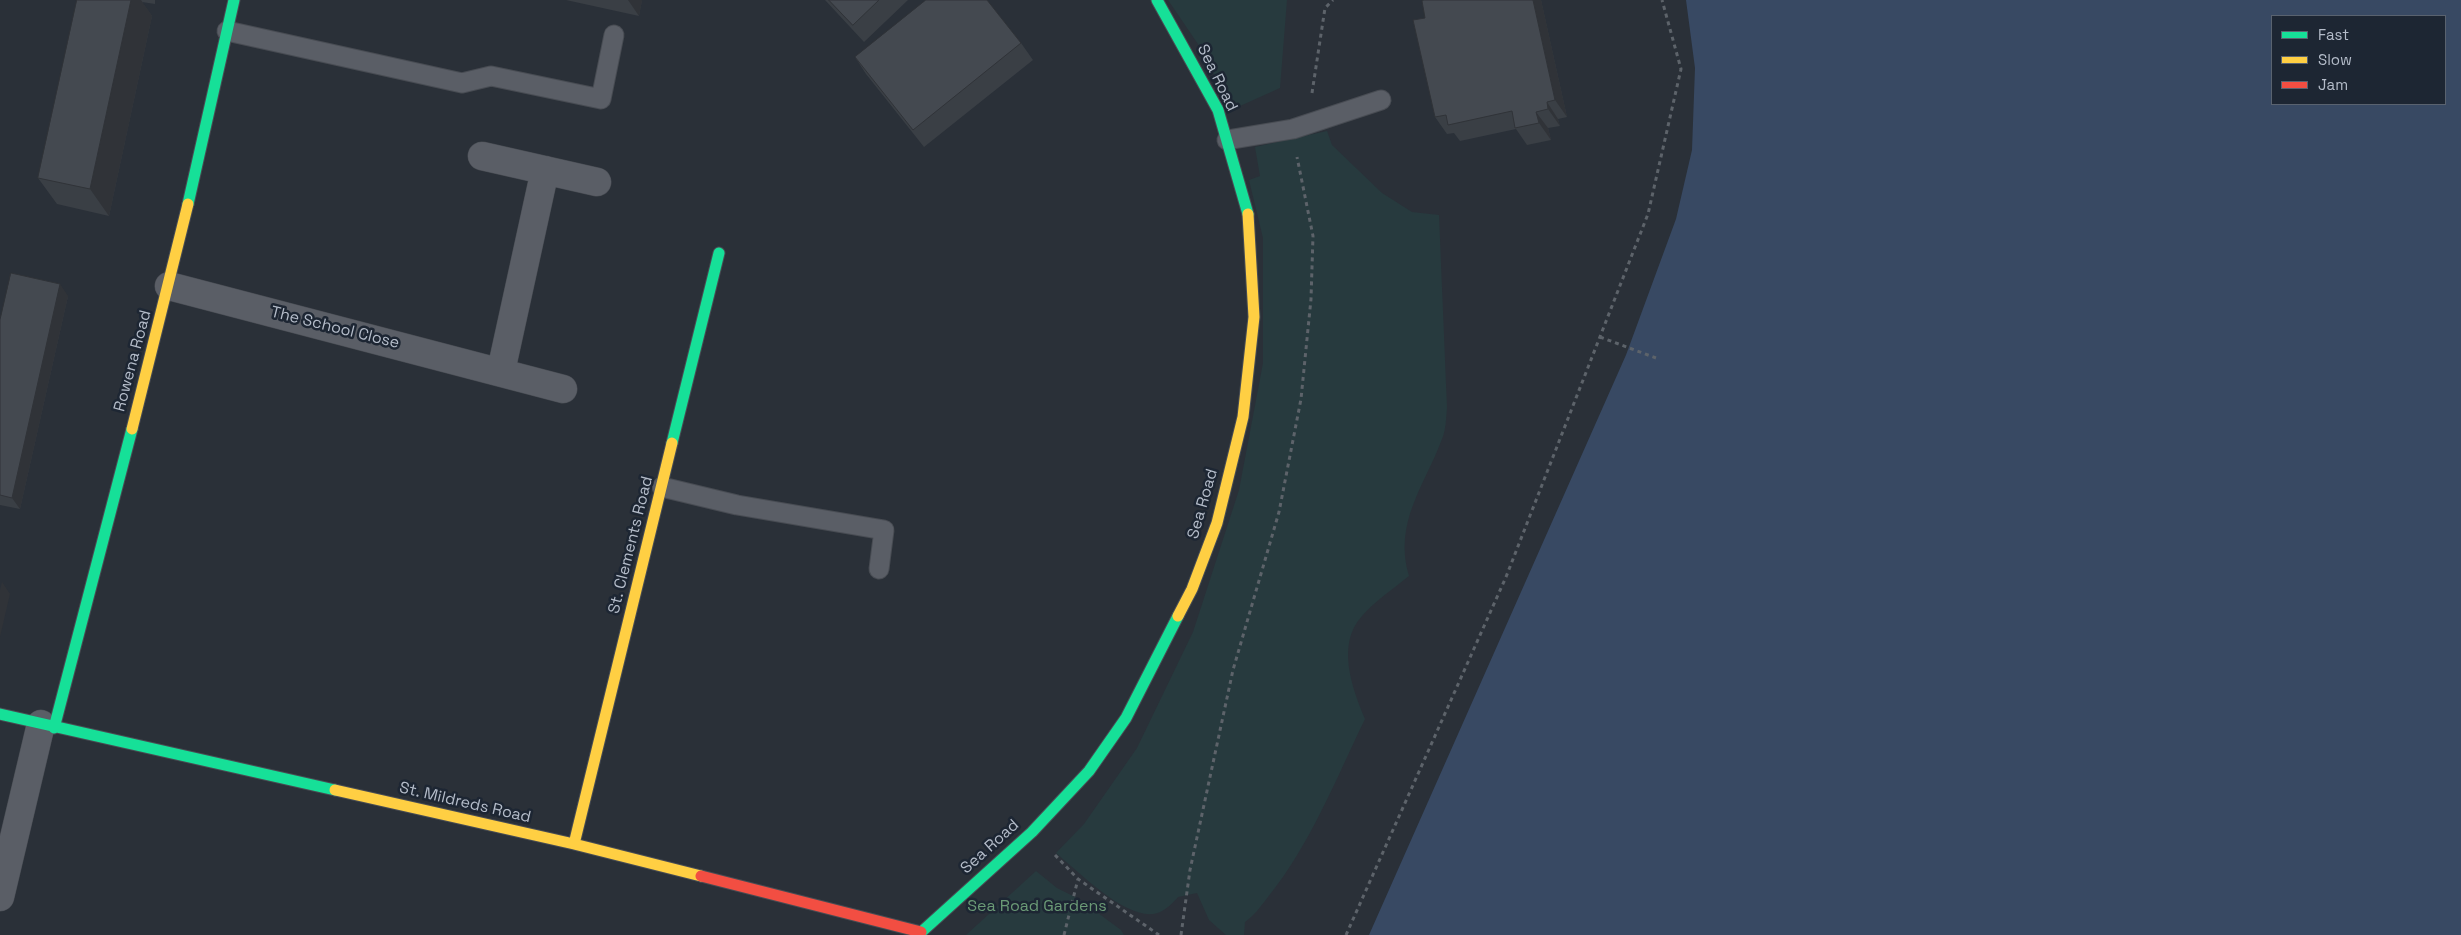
<!DOCTYPE html>
<style>
body{margin:0}
#map{position:relative;width:2461px;height:935px;overflow:hidden;background:#2a3038;font-family:"Space Grotesk",sans-serif}
canvas{display:block}
.legend{position:absolute;left:2271px;top:15px;width:175px;height:90px;box-sizing:border-box;background:#1d2633;border:1px solid #59626f;margin:0;padding:6px 9px;list-style:none;font-size:15px;color:#b4bcc9}
.legend li{display:flex;align-items:center;gap:10px;height:25px}
.legend b{width:25px;border:1px solid #59626f}
</style>
<div id="map">
<canvas width="2461" height="935"></canvas>
<ul class="legend">
<li><b style="height:6px;background:#16e098"></b>Fast</li>
<li><b style="height:6px;background:#ffcf43"></b>Slow</li>
<li><b style="height:6px;background:#f24e42"></b>Jam</li>
</ul>
</div>
<script>
const ctx = document.querySelector('canvas').getContext('2d');
ctx.lineJoin = 'round';
function fill(path, color) {
  ctx.fillStyle = color;
  ctx.fill(path, 'evenodd');
}
function stroke(path, color, width, dash) {
  ctx.strokeStyle = color;
  ctx.lineWidth = width;
  ctx.lineCap = dash ? 'butt' : 'round';
  ctx.setLineDash(dash || []);
  ctx.stroke(path);
}
function write(font, color, halo, rows, align = 'center') {
  ctx.font = font + ' "Space Grotesk",sans-serif';
  ctx.lineWidth = 5;
  ctx.setLineDash([]);
  ctx.textBaseline = 'middle';
  ctx.strokeStyle = halo;
  ctx.fillStyle = color;
  for (const [text, x, y, turn = 0] of rows) {
    ctx.save();
    ctx.translate(x, y);
    ctx.rotate((+turn || 0) * Math.PI / 180);
    ctx.textAlign = isNaN(turn) ? turn : align;
    if (halo) ctx.strokeText(text, 0, 0);
    ctx.fillText(text, 0, 0);
    ctx.restore();
  }
}
fill(new Path2D(`
 M1168,0h119l-7,88 -40,18h-6l-8,-7 -24,-49z
 M1327,131l5,14 50,48 30,19 27,3 8,193c-1,10 -1,22 -5,31 -17,46 -49,84 -33,137 -16,13 -34,25 -47,40 -26,28 -10,72 3,103 -29,60 -55,126 -97,178 -7,9 -14,19 -23,25l-1,13h-18l-17,-15 -12,-27 -19,4c-6,7 -15,16 -25,17 -30,3 -74,-42 -97,-61l28,-29 53,-76 56,-116 46,-142 24,-127v-125l-14,-58 11,-4 -5,-29z
 M1036,871l21,17 22,11 42,31 3,5h-158z`), '#273a3e');
fill(new Path2D(`
 M1686,0h775v935h-1092l257,-580 50,-136 16,-69 3,-82zM2272,16h173v88h-173z`), '#384963');
const lane = new Path2D(`
 M227,31l235,52 29,-7 110,23 13,-64
 M1227,140l66,-11 88,-29
 M662,487l75,18 147,25 -5,39`);
const street = new Path2D(`
 M482,156l115,26
 M169,286l394,103
 M501,371l44,-201
 M0,897l41,-173`);
const fast = new Path2D(`
 M1157,0l61,110 30,104
 M188,204l46,-204
 M672,443l47,-190
 M0,714l335,76
 M54,728l78,-299
 M918,935l114,-103 57,-61 37,-53 52,-102`);
const slow = new Path2D(`
 M132,429l56,-225
 M1178,616l14,-27 25,-66 26,-106 11,-100 -6,-103
 M335,790l239,54 127,32
 M574,844l98,-401`);
const jam = new Path2D(`
 M701,876l220,56`);
stroke(lane, '#484c53', 21);
stroke(street, '#484c53', 29);
stroke(fast, '#484c53', 13);
stroke(slow, '#484c53', 13);
stroke(jam, '#484c53', 13);
stroke(new Path2D(`
 M1312,93l13,-85 8,-8
 M1600,337l56,21
 M1055,855l23,24 81,56
 M1064,935l14,-56
 M1181,935l9,-65 43,-200 46,-158 22,-113 10,-100 2,-63 -16,-79
 M1346,935l160,-358 142,-363 33,-145 -19,-69`), '#5d636a', 3, [4, 4]);
stroke(lane, '#5a5e66', 19);
stroke(street, '#5a5e66', 28);
stroke(fast, '#16e098', 11);
stroke(slow, '#ffcf43', 11);
stroke(jam, '#f24e42', 11);
fill(new Path2D(`
 M77,0h78v4l-13,-2 10,14 -43,200 -52,-12 -19,-26z
 M566,0h76l-3,16z
 M825,0h83l-44,42z
 M1424,0h117l26,117 -9,2 2,7 -12,2 3,12 -24,5 -11,-16 -56,12 -6,-8 -7,1 -12,-17z
 M1021,43l12,17 -109,87 -58,-73 -11,-17z
 M68,296l-48,213 -20,-4v-185z`), '#3a3f45');
fill(new Path2D(`
 M131,0h10l11,16 -43,200 -19,-27z
 M628,0h14l-3,16z
 M1533,0h8l26,117 -12,-17z
 M1547,102l11,17 2,7 -12,-17z
 M1536,112l12,16 3,12 -12,-17z
 M60,284l8,12 -48,213 -8,-11z
 M2,582l8,12 -10,43v-47z`), '#303338');
const building = new Path2D(`
 M77,0h54l-41,189 -52,-11z
 M829,0h50l-26,25z
 M926,0h61l34,43 -108,87 -58,-73z
 M1424,0h109l22,100 -8,2 1,7 -12,3 3,11 -24,5 -3,-17 -64,14 -2,-10 -11,2 -22,-97 12,-2 -3,-17z
 M11,273l49,11 -48,214 -12,-3v-175z`);
fill(building, '#444950');
stroke(building, '#303338', 1);
write('16px', '#b4bcc9', '#1d2633', [
 ["Sea Road",1217,78,64],
 ["The School Close",335,328,14],
 ["Rowena Road",133,361,-75],
 ["Sea Road",1203,504,-74],
 ["St. Clements Road",631,545,-76],
 ["St. Mildreds Road",465,803,13],
 ["Sea Road",990,847,-42]
]);
write('16px', '#6b9a76', '#1d2633', [
 ["Sea Road Gardens",1037,907]
]);
</script>
